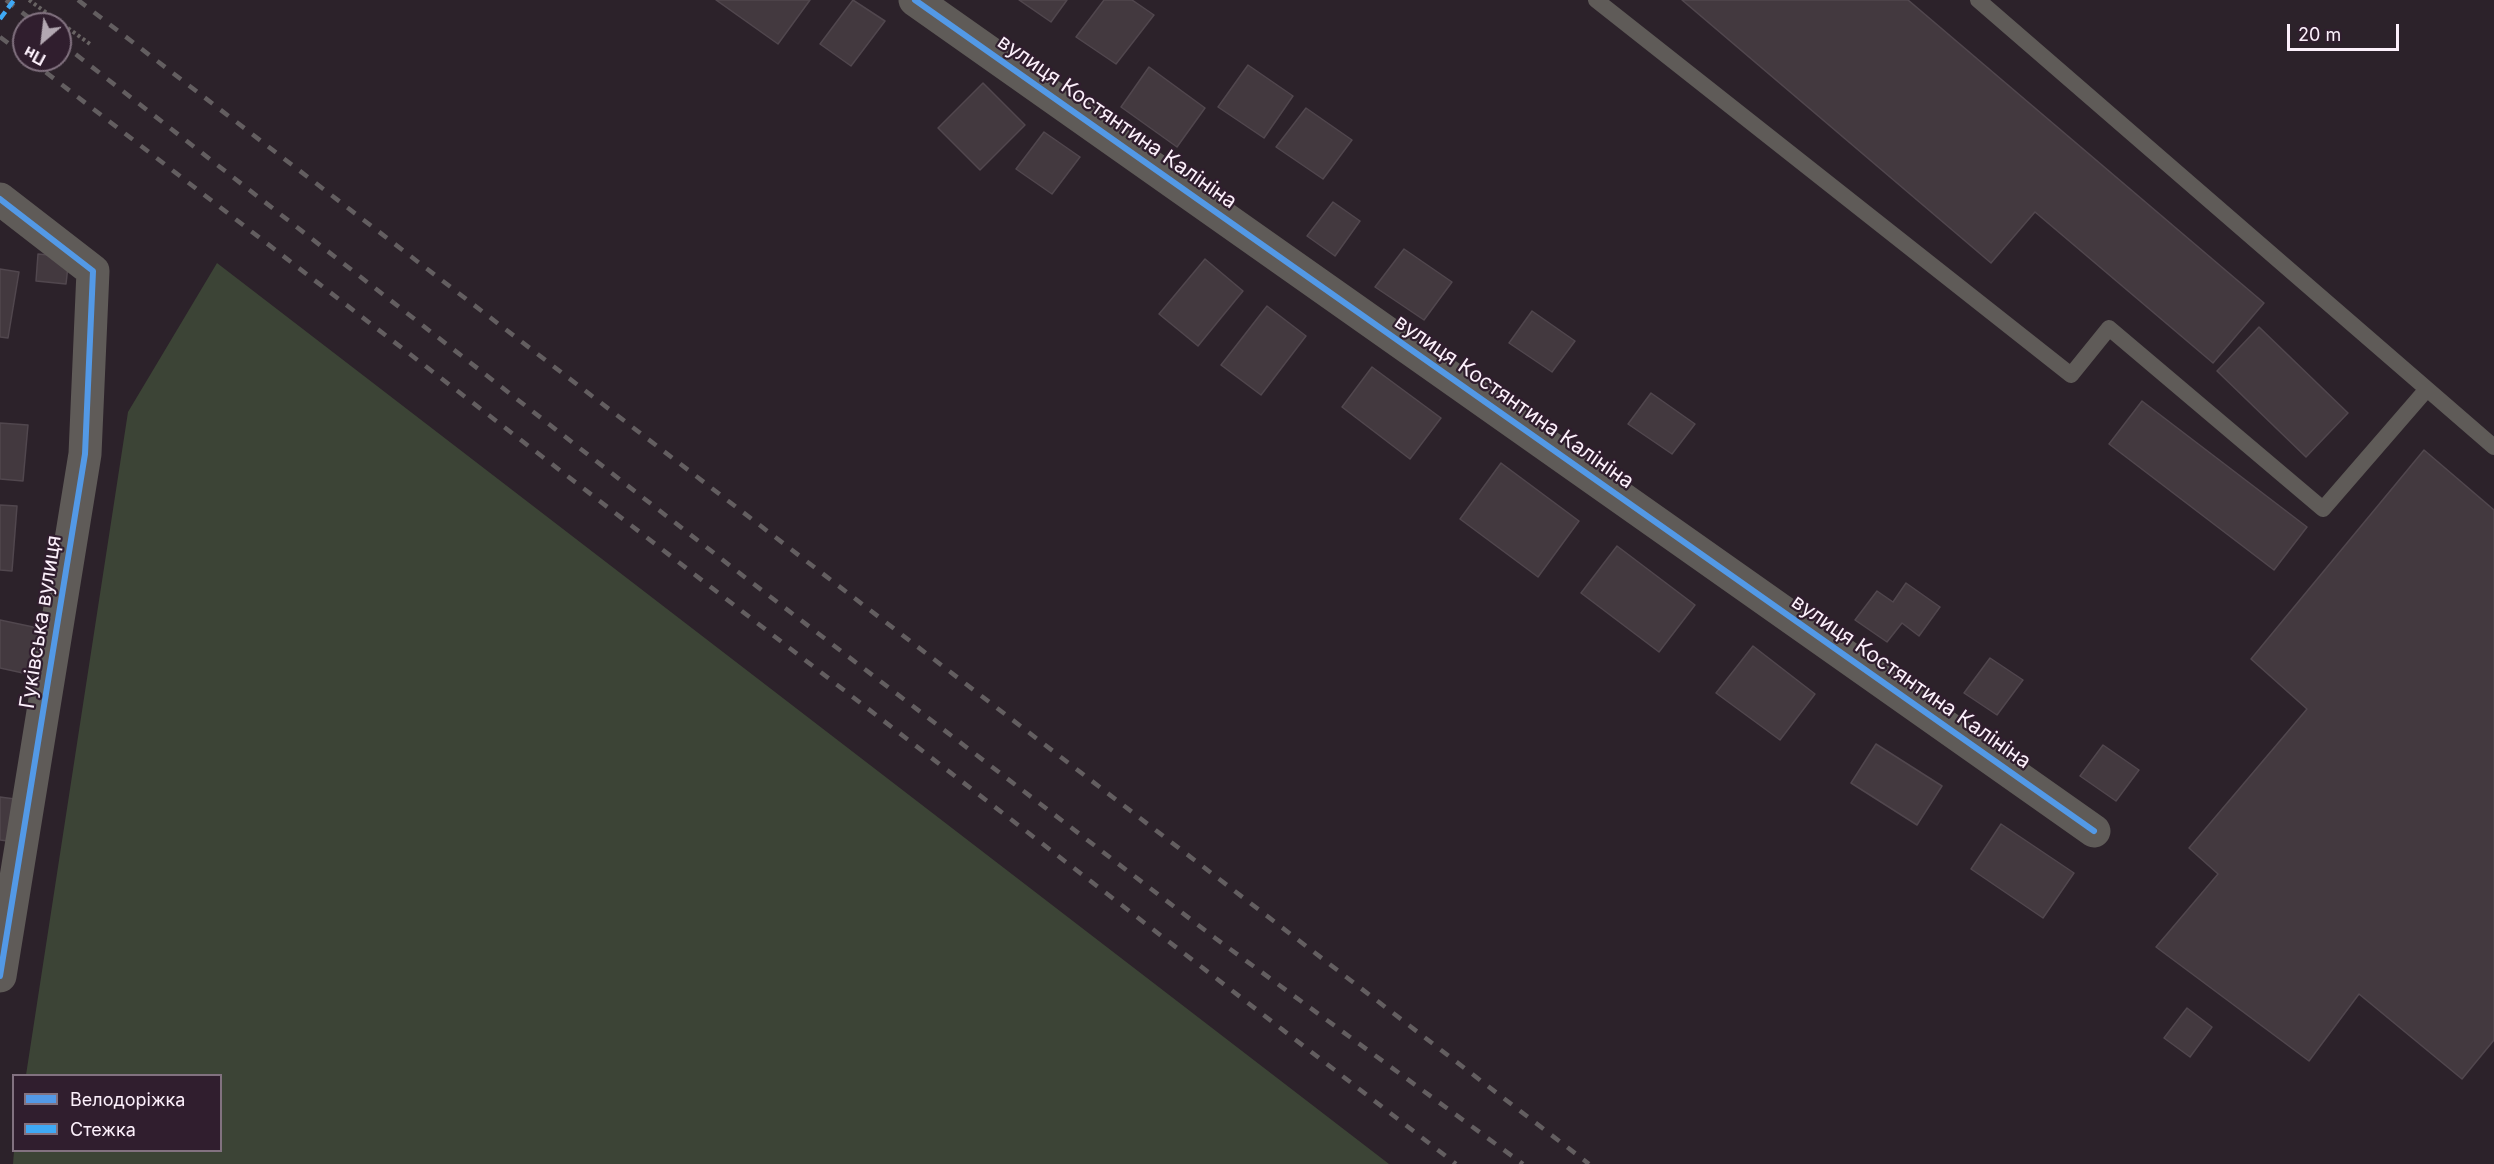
<!DOCTYPE html>
<meta charset="utf-8">
<style>
body{margin:0}
#map{position:relative;width:2494px;height:1164px;overflow:hidden;background:#2c222a;font-family:Inter,sans-serif}
canvas{display:block}
.legend{position:absolute;left:12px;top:1074px;width:210px;height:78px;box-sizing:border-box;background:#301e2e;border:2px solid #827280;margin:0;padding:8px 10px;list-style:none;font-size:18px;color:#fcf0fb}
.legend li{display:flex;align-items:center;gap:12px;height:30px}
.legend b{width:30px;border:2px solid #827280}
.north{position:absolute;left:12px;top:12px;width:60px;height:60px;box-sizing:border-box;background:#301e2e;border:2px solid #827280;border-radius:50%;rotate:208deg;font-size:16px;font-weight:700;line-height:24px;text-align:center;color:#fcf0fb}
.north::after{content:'';display:block;margin:auto;width:21px;height:27px;background:#b3a8b2;clip-path:polygon(50% 0,100% 100%,50% 72%,0 100%)}
.scale{position:absolute;left:2287px;top:24px;width:112px;height:27px;box-sizing:border-box;border:3px solid #fcf0fb;border-top:0;padding-left:8px;font-size:18px;line-height:21px;white-space:nowrap;color:#fcf0fb;-webkit-text-stroke:4px #301e2e;paint-order:stroke}
</style>
<div id="map">
<canvas width="2494" height="1164"></canvas>
<ul class="legend">
<li><b style="height:8px;background:#5399e6"></b>Велодоріжка</li>
<li><b style="height:8px;background:#3fa9f5"></b>Стежка</li>
</ul>
<div class="north">Пн</div>
<div class="scale">20 m</div>
</div>
<script>
const ctx = document.querySelector('canvas').getContext('2d');
ctx.lineJoin = 'round';
function fill(path, color) {
  ctx.fillStyle = color;
  ctx.fill(path, 'evenodd');
}
function stroke(path, color, width, dash) {
  ctx.strokeStyle = color;
  ctx.lineWidth = width;
  ctx.lineCap = dash ? 'butt' : 'round';
  ctx.setLineDash(dash || []);
  ctx.stroke(path);
}
function write(font, color, halo, rows, align = 'center') {
  ctx.font = font + ' Inter,sans-serif';
  ctx.lineWidth = 4.5;
  ctx.setLineDash([]);
  ctx.textBaseline = 'middle';
  ctx.strokeStyle = halo;
  ctx.fillStyle = color;
  for (const [text, x, y, turn = 0] of rows) {
    ctx.save();
    ctx.translate(x, y);
    ctx.rotate((+turn || 0) * Math.PI / 180);
    ctx.textAlign = isNaN(turn) ? turn : align;
    if (halo) ctx.strokeText(text, 0, 0);
    ctx.fillText(text, 0, 0);
    ctx.restore();
  }
}
fill(new Path2D(`
 M217,263l1172,901h-1376l1,-13 206,-1v-74l-194,-1 102,-663z`), '#3c4436');
const building = new Path2D(`
 M716,0h94l-32,44z
 M853,0l32,21 -34,45 -31,-22z
 M1019,0h48l-16,22z
 M1104,0h28l22,15 -38,49 -40,-27z
 M1682,0h226l356,303 -51,60 -178,-151 -44,51z
 M1248,65l45,31 -29,42 -46,-31z
 M1149,67l56,41 -28,39 -56,-40z
 M983,83l42,42 -45,45 -42,-42z
 M1306,108l46,32 -29,39 -47,-32z
 M1044,132l36,25 -28,37 -36,-25z
 M1333,202l27,19 -25,35 -28,-20z
 M1404,249l48,33 -28,38 -49,-33z
 M38,254l31,3 -3,27 -30,-3z
 M1205,259l38,32 -45,55 -39,-32z
 M0,269l19,3 -11,66 -8,-1z
 M1267,306l39,30 -45,59 -40,-30z
 M1532,311l43,30 -23,31 -43,-29z
 M2259,327l89,86 -42,44 -89,-86z
 M1372,367l69,51 -31,41 -68,-52z
 M1651,393l44,31 -23,30 -44,-30z
 M2142,401l165,126 -33,43 -165,-126z
 M0,423l28,2 -5,56 -23,-2z
 M2424,450l70,60v530l-32,39 -103,-85 -50,67 -153,-114 62,-73 -29,-26 118,-139 -56,-50z
 M1501,463l78,58 -41,56 -78,-58z
 M0,505l17,1 -5,65 -12,-1z
 M1617,546l78,59 -36,47 -78,-59z
 M1906,583l34,24 -21,29 -17,-13 -15,19 -32,-22 22,-29 16,11z
 M0,620l38,8 -6,47 -32,-7z
 M1753,646l62,48 -35,46 -64,-47z
 M1990,658l33,22 -26,35 -33,-22z
 M1876,744l66,42 -25,39 -66,-42z
 M2103,745l36,25 -23,31 -36,-25z
 M0,797l15,2 -7,42 -8,-1z
 M2001,824l73,49 -31,45 -72,-49z
 M2187,1008l25,19 -22,30 -26,-19z`);
fill(building, '#43393f');
stroke(building, '#51474e', 1.5);
stroke(new Path2D(`
 M29,0l61,44`), '#686363', 4, [3, 3]);
stroke(new Path2D(`
 M1596,0l475,375 38,-47 214,181 104,-120
 M1978,0l516,447`), '#5f5b58', 16);
stroke(new Path2D(`
 M915,0l1179,831
 M0,199l93,72 -8,183 -85,522`), '#5f5b58', 33);
stroke(new Path2D(`
 M6,0l31,24
 M78,0l1511,1164
 M0,37l24,18
 M60,42l682,533 473,363 308,226
 M30,60l1426,1104`), '#635e60', 4.5, [10, 10]);
stroke(new Path2D(`
 M0,19l14,-19`), '#3fa9f5', 4.5, [9, 4.5]);
stroke(new Path2D(`
 M915,0l1179,831
 M0,199l93,72 -8,183 -85,522`), '#5399e6', 6);
write('21px', '#fcf0fb', '#301e2e', [
 ["вулиця Костянтина Калініна",1117,122,35],
 ["вулиця Костянтина Калініна",1514,402,35],
 ["Гуківська вулиця",41,622,-81],
 ["вулиця Костянтина Калініна",1911,682,35]
]);
</script>
